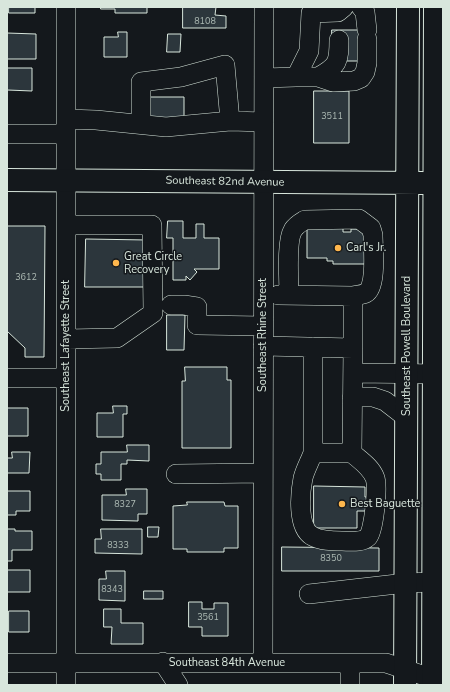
<!DOCTYPE html>
<style>
body{margin:0}
#map{position:relative;width:450px;height:692px;overflow:hidden;background:#14181c;font-family:"Nunito Sans",sans-serif}
canvas{display:block}
.frame{position:absolute;inset:0;border:8px solid #d8e6dc;pointer-events:none}
</style>
<div id="map">
<canvas width="450" height="692"></canvas>
<div class="frame"></div>
</div>
<script>
const ctx = document.querySelector('canvas').getContext('2d');
ctx.lineJoin = 'round';
function fill(path, color) {
  ctx.fillStyle = color;
  ctx.fill(path, 'evenodd');
}
function stroke(path, color, width, dash) {
  ctx.strokeStyle = color;
  ctx.lineWidth = width;
  ctx.lineCap = dash ? 'butt' : 'round';
  ctx.setLineDash(dash || []);
  ctx.stroke(path);
}
function write(font, color, halo, rows, align = 'center') {
  ctx.font = font + ' "Nunito Sans",sans-serif';
  ctx.lineWidth = 3;
  ctx.setLineDash([]);
  ctx.textBaseline = 'middle';
  ctx.strokeStyle = halo;
  ctx.fillStyle = color;
  for (const [text, x, y, turn = 0] of rows) {
    ctx.save();
    ctx.translate(x, y);
    ctx.rotate((+turn || 0) * Math.PI / 180);
    ctx.textAlign = isNaN(turn) ? turn : align;
    if (halo) ctx.strokeText(text, 0, 0);
    ctx.fillText(text, 0, 0);
    ctx.restore();
  }
}
const building = new Path2D(`
 M9,7h26v6h-26z
 M101,7h46v6h-32v-4h-14z
 M183,7h33l-1,8 11,1v12h-43z
 M332,30h41l-11,31h-19l-11,-21z
 M118,32h9v25h-23v-20h14z
 M7,33l29,1v25h-29z
 M168,34h13l-1,18h-13z
 M7,68h25v23l-25,-1z
 M314,91h35v52h-35z
 M149,97h35v22l-35,-1z
 M168,221h15v17h13v-14h8v14h15v31h-25l3,3 -7,8 -4,-4v4h-13v-42h-6z
 M343,225v7h8v-3h13l4,35h-35v-3h-6v-3h-20v-30z
 M7,226h38l-1,131h-19v-9l-18,-17z
 M86,239l61,1v47h-62z
 M167,315h18l-1,35h-17z
 M185,367h42v13h4v68h-49v-67h3z
 M113,406h14v8h-4v23h-26v-24h16z
 M7,408h21v28h-21z
 M127,445h22v16l-22,-1v4h-6v16h-20v-6h-5v-10h5v-12h26z
 M12,452h18l-1,21h-22v-15h5z
 M314,486l51,1v10h6v14h-14v17h-43z
 M126,489h21v25h-9v7l-36,-1v-25h24z
 M7,491h23v20h-14v4h-9z
 M187,502h37l1,4h13v42h-14v4h-37v-3h-14v-43l14,-1z
 M148,527h11l-1,10h-10z
 M7,529h8v2h17v19h-20v11h-5z
 M101,529h41v25l-47,-1v-14h6z
 M282,547l97,1v23h-97z
 M7,570h23v22h-23z
 M106,571h19v30l-26,-1v-21h7z
 M144,591h19v8h-19z
 M189,602h13v7h12v-6h14v33h-26v-9h-13z
 M104,609h17v14h22v21h-32l1,-17h-8z
 M9,611h20v21h-20z`);
fill(building, '#2c363c');
stroke(building, '#d8e6dc', 1);
const minor = new Path2D(`
 M361,7l4,5 2,18
 M296,77h22l15,5 21,-1 7,-3 4,-6 2,-9v-24
 M318,77c20,-11 21,-15 21,-37
 M264,78l32,-1 13,-26 2,-38 27,-1 6,-5
 M66,119l30,1 70,7 64,-6 -5,-56 -44,12 -40,5v42
 M230,121l34,1
 M7,134h59
 M289,295c0,-14 -3,-54 4,-65 3,-5 7,-7 12,-10l54,-1 12,9 2,7c0,12 4,52 -7,58 -4,2 -9,2 -13,3
 M171,305h13l13,2v18l66,1
 M66,339l51,-1 36,-25 -1,-88h-86
 M263,346l90,2v-52l-75,-1
 M313,347v106h39l1,-105
 M353,373l90,1
 M7,378h59
 M352,397h21l12,4 22,17
 M313,453c-3,8 -8,17 -10,25 -3,15 -6,49 9,58 9,5 20,5 30,5 7,0 20,2 26,-4 6,-6 10,-51 7,-59 -4,-11 -15,-18 -23,-25
 M176,474l87,-1
 M309,594l97,-11 27,-1
 M163,662l15,23
 M7,663h379l57,19
 M263,663l1,-656
 M66,685v-678
 M350,685v-22`);
const major = new Path2D(`
 M7,180l415,3
 M405,685l3,-678
 M433,685l2,-678`);
stroke(minor, '#d8e6dc', 20);
stroke(major, '#d8e6dc', 24);
stroke(minor, '#14181c', 19);
stroke(major, '#14181c', 22);
for (const [x, y, r, color] of [
 [338,248,4,"#ffb74d"],
 [116,263,4,"#ffb74d"],
 [342,504,4,"#ffb74d"]
]) {
  const dot = new Path2D();
  dot.arc(x, y, r, 0, 2 * Math.PI);
  ctx.fillStyle = color;
  ctx.fill(dot);
  stroke(dot, '#14181c', 1.5);
}
write('9px', '#adbab4', null, [
 ["8108",205,22],
 ["3511",332,117],
 ["3612",26,278],
 ["8327",125,505],
 ["8333",118,546],
 ["8350",331,559],
 ["8343",112,590],
 ["3561",208,618]
]);
write('11px', '#d8e6dc', '#14181c', [
 ["Southeast 82nd Avenue",225,182,1],
 ["Southeast Rhine Street",263,335,-90],
 ["Southeast Lafayette Street",66,346,-90],
 ["Southeast Powell Boulevard",407,346,-90],
 ["Southeast 84th Avenue",227,663]
]);
write('11px', '#d8e6dc', '#14181c', [
 ["Carl's Jr.",346,248],
 ["Great Circle",124,257],
 ["Recovery",124,270],
 ["Best Baguette",350,504]
], 'left');
</script>
